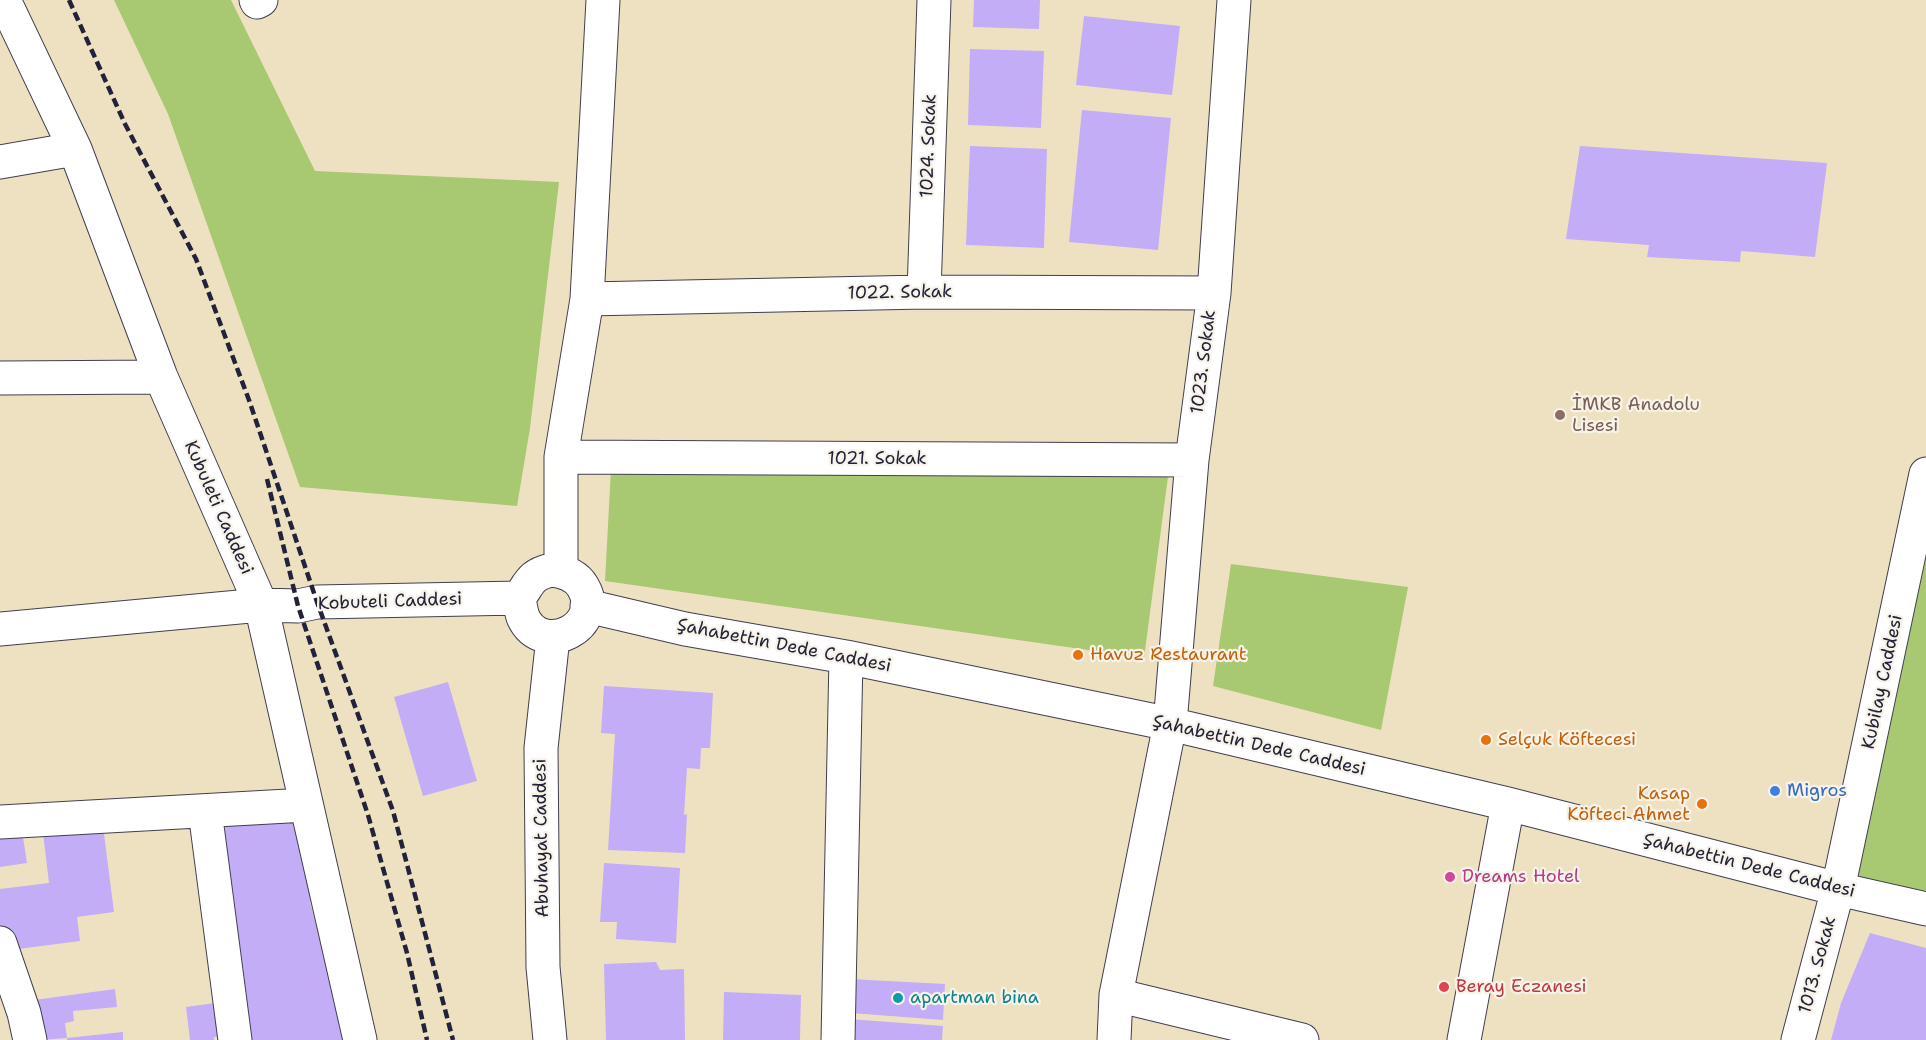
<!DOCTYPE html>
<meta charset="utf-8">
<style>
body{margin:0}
canvas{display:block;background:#eee1c1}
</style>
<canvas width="1926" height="1040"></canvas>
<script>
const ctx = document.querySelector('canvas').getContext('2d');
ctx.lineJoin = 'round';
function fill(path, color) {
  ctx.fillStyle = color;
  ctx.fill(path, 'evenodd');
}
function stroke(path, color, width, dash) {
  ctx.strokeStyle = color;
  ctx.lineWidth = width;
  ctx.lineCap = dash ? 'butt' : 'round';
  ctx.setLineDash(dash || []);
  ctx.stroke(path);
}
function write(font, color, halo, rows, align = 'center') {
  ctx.font = font + ' "Shantell Sans",sans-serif';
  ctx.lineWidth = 4.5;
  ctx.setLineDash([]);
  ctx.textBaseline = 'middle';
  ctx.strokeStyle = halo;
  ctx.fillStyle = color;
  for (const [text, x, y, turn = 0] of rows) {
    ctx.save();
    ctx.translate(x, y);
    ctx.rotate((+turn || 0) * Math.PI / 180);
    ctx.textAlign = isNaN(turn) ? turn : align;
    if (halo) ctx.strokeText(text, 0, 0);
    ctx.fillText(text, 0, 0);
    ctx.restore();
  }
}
fill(new Path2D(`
 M114,0h117l84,171 244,11 -29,246 -13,78 -217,-19 -132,-373z
 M611,469h558l-25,189 -539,-77z
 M1926,500v409l-88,-20z
 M1231,564l177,23 -27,143 -168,-44z`), '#a8c871');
fill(new Path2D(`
 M974,0h66l-1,29 -66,-2z
 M1084,16l96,10 -8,69 -96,-10z
 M970,49l74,2 -3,77 -73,-3z
 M1082,110l89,8 -13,132 -89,-8z
 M970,146l77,3 -3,99 -78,-3z
 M1580,146l247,17 -12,94 -74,-6 -1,11 -93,-5 2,-12 -83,-6z
 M448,682l29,99 -54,15 -29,-99z
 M604,686l109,7 -3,55h-9l-1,21 -13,-1 -3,47 3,-1 -2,39 -77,-3 7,-116 -14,-1z
 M294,813l24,87 -8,2 29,110 5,28h-99l-30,-222z
 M21,824l6,39 -27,4v-39z
 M103,826l11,86 -37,5 3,24 -77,10 -3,-27v-35l49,-6 -6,-50z
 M604,863l76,5 -4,75 -60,-4 1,-17h-17z
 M1870,933l56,15v92h-95l10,-37z
 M656,962l4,8 24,-1 1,71h-79l-2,-76z
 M850,979l95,5 -2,36 -92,-7z
 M115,989l2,18 -44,4 1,10 -9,2 2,15 -27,2 -6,-40z
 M724,992l77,3 -1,45h-77z
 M215,1003l4,34h-5v3h-24l-4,-33z
 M849,1019l94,7 -1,14h-91z
 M123,1032v8h-56v-2z`), '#c3adf7');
const minor = new Path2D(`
 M4,0l71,149 86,228 100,228 99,435
 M256,0l1,2 4,-2
 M0,162l75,-13
 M924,292l10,-292
 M587,299l337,-7 290,1
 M0,378l161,-1
 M561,457l631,3
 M551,570c13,1 25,5 32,17 23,39 -41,72 -60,30 -2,-6 -3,-13 -4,-19 11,-15 11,-23 32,-28z
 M561,571v-114l26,-158 16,-299
 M587,606l98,23 161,28 324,67 338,80 330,85 88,20
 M0,629l261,-24 37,1 19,-4 202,-4
 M205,811l30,229
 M0,822l306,-17
 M0,943l24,70 6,27
 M1116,995l186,45
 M550,1040l-7,-73 -2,-219 12,-111
 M838,1040l8,-383
 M1114,1040l2,-45 54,-271 22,-264 22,-167 20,-293
 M1464,1040l44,-236
 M1798,1040l40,-151 88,-415`);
stroke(minor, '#413f4f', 35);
stroke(minor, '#fff', 33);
stroke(new Path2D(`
 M69,0l56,124 71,135 53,141 68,202 76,209 60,229
 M267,479l31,127 70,209 39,138 20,87`), '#22223b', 4.5, [9, 4.5]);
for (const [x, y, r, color] of [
 [1560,415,6,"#8d6e63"],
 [1078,655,6,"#e8710a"],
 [1486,740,6,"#e8710a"],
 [1775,791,6,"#3f7fe0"],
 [1702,804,6,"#e8710a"],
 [1450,877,6,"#d1479c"],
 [1444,987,6,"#e0444e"],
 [898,998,6,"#0f9aa8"]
]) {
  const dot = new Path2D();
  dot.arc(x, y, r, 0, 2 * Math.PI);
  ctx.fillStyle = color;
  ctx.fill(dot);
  stroke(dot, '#f7f3e8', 2);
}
write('18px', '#22223b', '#f7f3e8', [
 ["1024. Sokak",929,146,-88],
 ["1022. Sokak",900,293,-1],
 ["1023. Sokak",1204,362,-83],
 ["1021. Sokak",877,459],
 ["Kubuleti Caddesi",218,508,66],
 ["Kobuteli Caddesi",390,602,-2],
 ["Şahabettin Dede Caddesi",784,646,11],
 ["Kubilay Caddesi",1883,682,-78],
 ["Şahabettin Dede Caddesi",1259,746,13],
 ["Abuhayat Caddesi",542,838,-91],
 ["Şahabettin Dede Caddesi",1749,866,14],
 ["1013. Sokak",1818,965,-75]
]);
write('18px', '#785e54', '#f7f3e8', [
 ["İMKB Anadolu",1572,405],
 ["Lisesi",1572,426]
], 'left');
write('18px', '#c56008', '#f7f3e8', [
 ["Havuz Restaurant",1090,655],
 ["Selçuk Köftecesi",1498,740],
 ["Kasap",1690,794,"right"],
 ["Köfteci Ahmet",1690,815,"right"]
], 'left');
write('18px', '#366cbe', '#f7f3e8', [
 ["Migros",1787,791]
], 'left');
write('18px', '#b23c85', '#f7f3e8', [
 ["Dreams Hotel",1462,877]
], 'left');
write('18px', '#be3a42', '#f7f3e8', [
 ["Beray Eczanesi",1456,987]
], 'left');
write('18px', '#0d838f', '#f7f3e8', [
 ["apartman bina",910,998]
], 'left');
</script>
